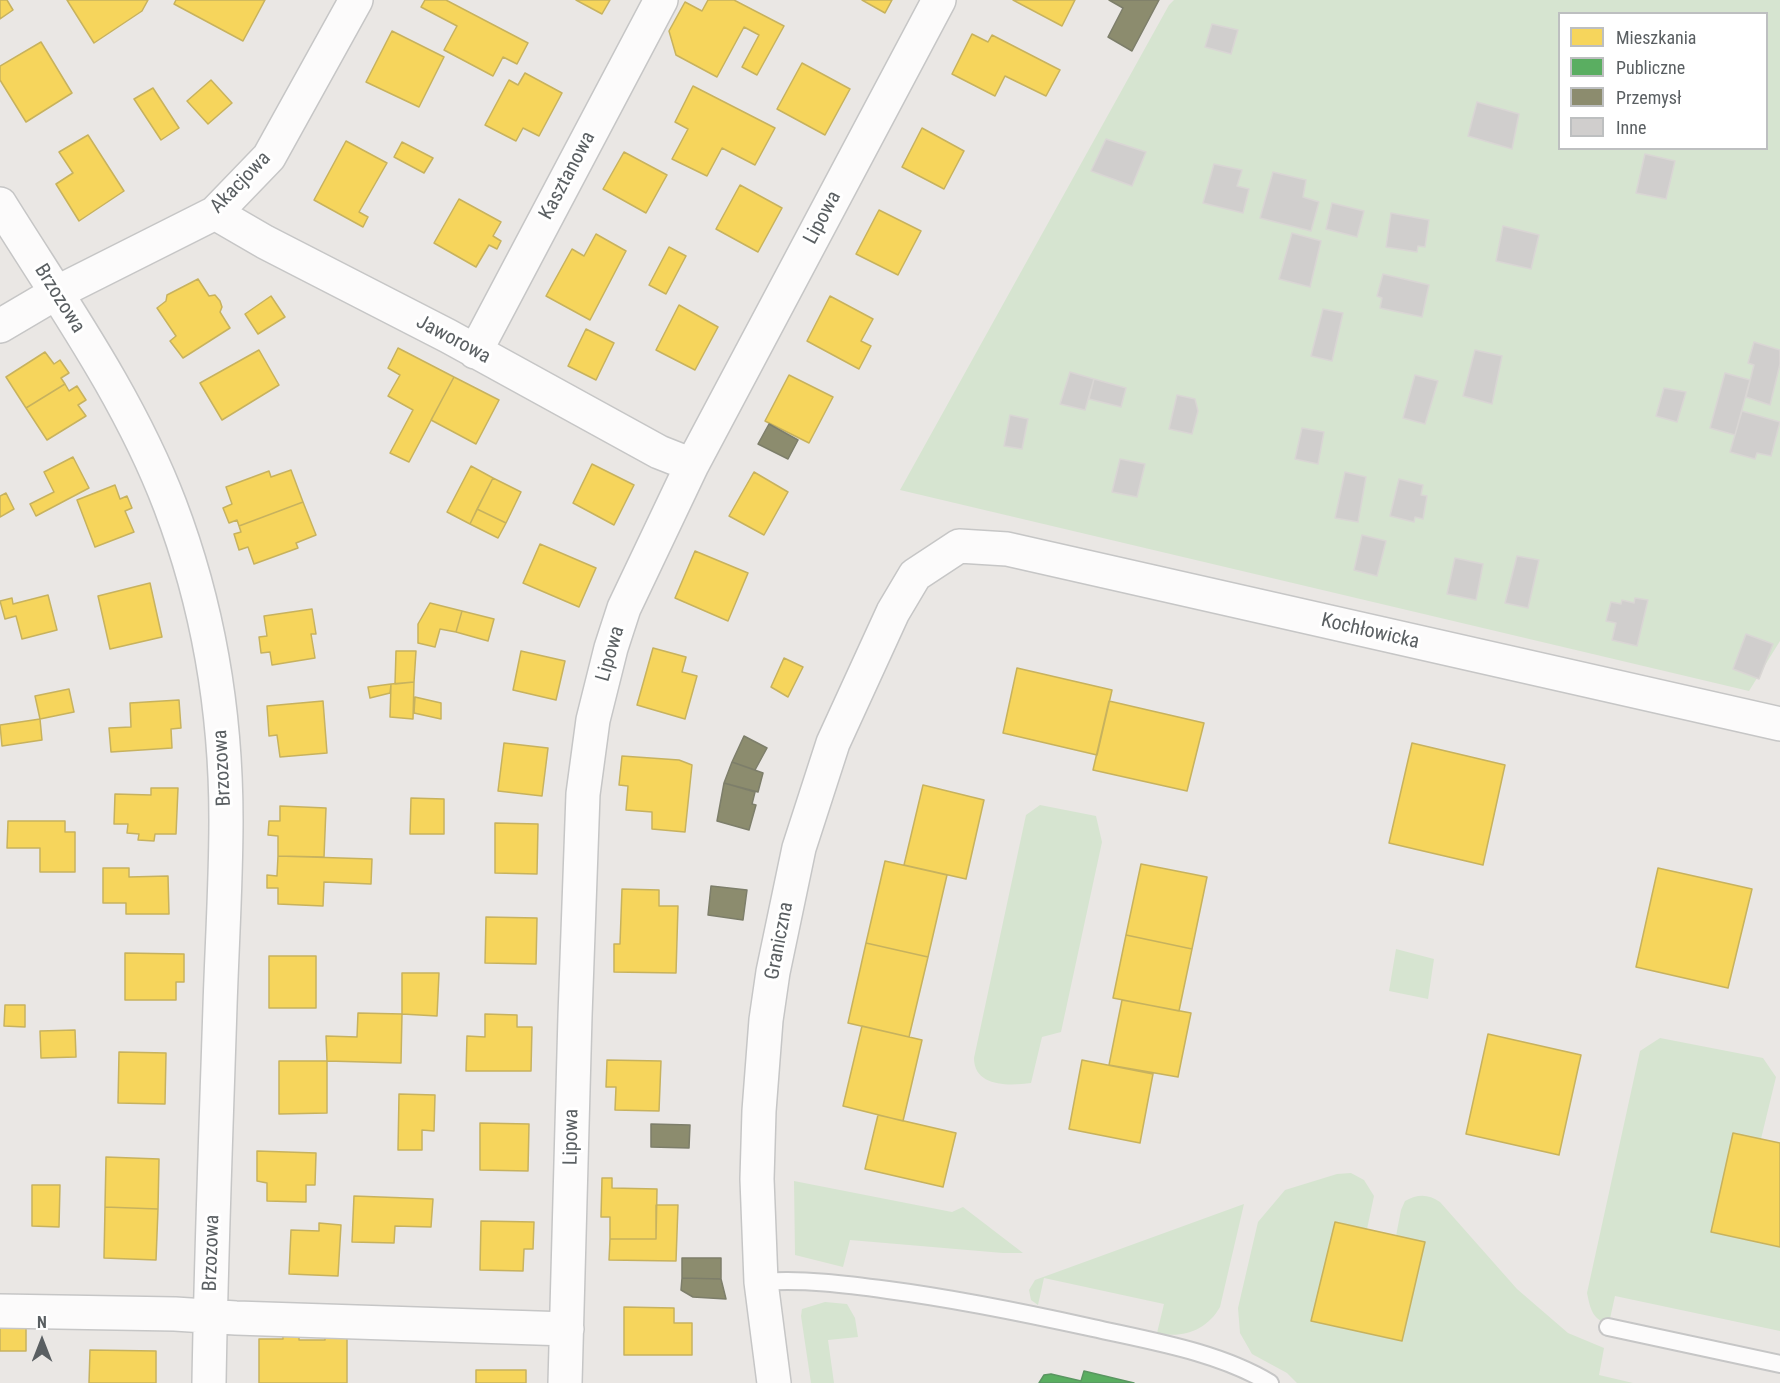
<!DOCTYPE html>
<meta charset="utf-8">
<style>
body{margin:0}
#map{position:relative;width:1780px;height:1383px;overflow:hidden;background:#eae7e4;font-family:"Roboto Condensed",sans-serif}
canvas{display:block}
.legend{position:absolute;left:1558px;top:12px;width:210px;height:138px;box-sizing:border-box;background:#fff;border:2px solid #bdbfc0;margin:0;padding:8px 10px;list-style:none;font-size:18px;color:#5a5f62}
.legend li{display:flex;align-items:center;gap:12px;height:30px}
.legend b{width:30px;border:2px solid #bdbfc0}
.north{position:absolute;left:12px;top:1311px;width:60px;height:60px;-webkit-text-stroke:4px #fff;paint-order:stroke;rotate:0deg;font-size:16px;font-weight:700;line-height:24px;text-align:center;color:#5a5f62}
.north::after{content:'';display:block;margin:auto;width:21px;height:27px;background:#5a5f62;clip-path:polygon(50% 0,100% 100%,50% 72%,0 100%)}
</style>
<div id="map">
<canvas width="1780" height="1383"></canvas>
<ul class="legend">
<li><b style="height:16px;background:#f6d55c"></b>Mieszkania</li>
<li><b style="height:16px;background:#5aae61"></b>Publiczne</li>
<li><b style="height:16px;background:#8c8c6e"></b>Przemysł</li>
<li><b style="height:16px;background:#d0cecd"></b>Inne</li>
</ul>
<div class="north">N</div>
</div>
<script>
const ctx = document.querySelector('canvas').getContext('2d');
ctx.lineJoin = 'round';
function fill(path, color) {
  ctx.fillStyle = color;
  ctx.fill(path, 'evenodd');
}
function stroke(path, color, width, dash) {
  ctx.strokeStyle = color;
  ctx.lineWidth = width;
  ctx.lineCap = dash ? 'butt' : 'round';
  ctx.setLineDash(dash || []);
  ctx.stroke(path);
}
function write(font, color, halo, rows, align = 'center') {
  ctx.font = font + ' "Roboto Condensed",sans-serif';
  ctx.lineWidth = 6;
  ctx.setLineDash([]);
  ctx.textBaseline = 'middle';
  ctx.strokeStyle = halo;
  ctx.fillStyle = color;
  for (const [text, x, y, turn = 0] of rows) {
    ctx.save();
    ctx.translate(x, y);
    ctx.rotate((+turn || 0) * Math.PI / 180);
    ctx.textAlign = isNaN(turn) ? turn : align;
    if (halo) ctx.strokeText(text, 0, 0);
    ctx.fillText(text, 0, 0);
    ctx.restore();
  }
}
fill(new Path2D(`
 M1174,0h606v641l-31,50 -849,-201 269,-485zM1560,14h206v134h-206z
 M1040,805l56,11 6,26 -41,190 -19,5 -11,46c-22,3 -57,4 -57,-25l52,-243z
 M1396,949l38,10 -6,40 -39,-8z
 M1660,1038l103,20 13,19 -15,62 -28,-6 -22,99 69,15v84l-165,-35 -6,27c-17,-2 -19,-16 -22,-30l53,-242z
 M1351,1173l13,7 10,16 -7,33 -32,-7 -24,99 91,20 23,-98 -29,-7 5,-26 4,-9c13,-7 23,-7 35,1l77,87 51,44 36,15 -5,27 34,8h-336l-10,-10 -35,-19 -12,-21 -2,-25 20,-86 27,-32 52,-16z
 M794,1181l158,31 11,-5 60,46h-20l-153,-13 -7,27 -48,-12z
 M1244,1204l-24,103c-13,23 -37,32 -63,26l7,-29 -120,-26 -6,27 -7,-5 -2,-10 6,-10z
 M825,1302l22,2 8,14 3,19 -30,3 6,43h-23l-10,-67 1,-7z`), '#d6e4d0');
const homes = new Path2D(`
 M0,0h7l6,10 -13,9z
 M67,0h81l-6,11 -48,32z
 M176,0h89l-22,41 -69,-37z
 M425,0h21l82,43 -11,21 -14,-7 -10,19 -49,-26 13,-24 -36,-19z
 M576,0h34l-8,14z
 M708,0h26l50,26 -27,49 -15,-8 17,-32 -15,-8 -27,50 -41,-22 -7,-24 16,-29 17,9z
 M862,0h30l-7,13z
 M1013,0h62l-13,26z
 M392,31l52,26 -25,50 -53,-25z
 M972,34l16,8 4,-7 68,35 -14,26 -41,-20 -10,20 -43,-22z
 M41,42l31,51 -46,29 -26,-42v-14z
 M802,63l48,26 -25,46 -48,-26z
 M525,73l37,20 -23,43 -16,-8 -7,13 -31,-16 24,-45 9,5z
 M211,80l21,23 -24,21 -21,-23z
 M693,86l82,42 -20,37 -33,-17 -15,28 -35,-17 16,-30 -13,-7z
 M153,88l26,40 -18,12 -27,-41z
 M922,128l42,23 -20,38 -42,-22z
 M88,135l36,56 -45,30 -23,-37 17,-11 -14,-21z
 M346,141l41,22 -28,49 9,5 -5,10 -49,-27z
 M402,142l31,16 -9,15 -30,-16z
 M624,152l43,23 -21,38 -43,-24z
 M740,185l42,23 -24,44 -42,-23z
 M459,199l42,23 -8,14 8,5 -4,8 -8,-4 -13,22 -42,-24z
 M879,210l42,21 -23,44 -42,-21z
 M596,234l30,17 -36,69 -44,-24 26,-47 12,7z
 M669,247l17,9 -20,38 -17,-9z
 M198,279l11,17 6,-1 5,6 2,6 -2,5 10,16 -47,30 -13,-17 6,-5 -19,-28 9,-7 1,-6z
 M271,296l14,21 -27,17 -13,-20z
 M830,296l43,23 -12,22 10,5 -12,23 -52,-28z
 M679,305l39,22 -23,43 -39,-20z
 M586,329l28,14 -18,37 -28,-14z
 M398,348l56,29 -45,85 -19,-9 23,-43 -25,-14 12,-21 -12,-7z
 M259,350l20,35 -57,35 -22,-37z
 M45,352l9,12 6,-4 9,13 -8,5 4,6 -39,24 -20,-31z
 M789,375l44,22 -24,46 -44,-22z
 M454,377l45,23 -23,44 -45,-24z
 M65,384l4,7 8,-5 9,14 -8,5 8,11 -39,24 -21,-32z
 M73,457l16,31 -53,28 -6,-12 24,-12 -10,-20z
 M592,464l42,21 -20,40 -41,-22z
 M471,466l22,12 -23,46 -23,-12z
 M291,470l12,32 -64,24 -2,-6 -8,3 -6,-15 9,-4 -6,-17 43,-16 2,6z
 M754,472l34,20 -24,43 -35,-19z
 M493,478l28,14 -15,31 -29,-14z
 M115,485l5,14 7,-3 5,12 -7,3 9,21 -39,15 -18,-47z
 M6,493l8,16 -14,8v-21z
 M303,502l13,33 -20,8 2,5 -44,16 -6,-17 -9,3 -5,-16 7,-2 -2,-6z
 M477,509l29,14 -8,15 -28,-14z
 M540,544l56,24 -17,39 -56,-24z
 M695,551l53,22 -20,48 -53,-23z
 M150,583l12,54 -52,12 -12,-53z
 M48,595l9,35 -35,9 -6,-23 -11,3 -5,-18 12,-3 1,6z
 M430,603l32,8 -6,21 -16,-3 -5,18 -17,-4v-19z
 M312,609l4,25h-5l4,24 -43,7 -2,-13 -9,1 -2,-16 8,-1 -3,-20z
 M462,611l32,8 -6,22 -32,-9z
 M653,648l33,9 -4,15 15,4 -12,43 -48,-14z
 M396,651h20l-2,31 -19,2z
 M521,651l44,10 -9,39 -43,-10z
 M784,658l19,9 -15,30 -17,-10z
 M1017,668l95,22 -15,65 -94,-22z
 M414,682l-1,37 -23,-2 1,-33z
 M391,684l-1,9 -20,5 -2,-11z
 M69,689l5,23 -34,7 -5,-23z
 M415,697l26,6v16l-27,-6z
 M179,700l2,28 -10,1 1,19 -61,4 -2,-24 22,-1 -1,-24z
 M323,701l4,52 -47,4 -3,-22 -8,1 -2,-30z
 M1109,701l95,22 -17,68 -94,-21z
 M40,719l2,21 -40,6 -2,-21z
 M504,743l44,5 -6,48 -44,-5z
 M1412,743l93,22 -22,100 -94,-22z
 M622,756l57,4 13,5 -7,67 -33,-3v-17l-26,-2 2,-24 -9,-1z
 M923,785l61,15 -18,79 -62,-14z
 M151,788h27l-2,46h-21l-1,7 -16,-1 1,-6 -12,-1 1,-9h-14l1,-30 36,1z
 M411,798l33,1v35h-34z
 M280,806l46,2 -2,49 -46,-1v-20l-10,-1 1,-14h11z
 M8,821h57v11h10v40h-35v-24h-33z
 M495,823l43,1 -1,50 -42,-1z
 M278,856l94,3 -1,25 -47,-2 -1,24 -45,-2v-16h-11v-13l10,1z
 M885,861l62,14 -19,82 -62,-14z
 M1141,864l66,13 -15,72 -66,-14z
 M103,868h26v9l39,-1 1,38h-43v-11h-23z
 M1658,868l94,21 -24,99 -92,-21z
 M622,889l37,1v16h19l-2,67 -62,-1v-28h6z
 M486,917l51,1 -1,46 -51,-1z
 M1126,935l66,14 -13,62 -66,-13z
 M866,943l62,14 -19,80 -61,-14z
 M125,953l59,1v28h-8v18h-51z
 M269,956h47v52h-47z
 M402,973h37l-2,43 -35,-2z
 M1122,1000l69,13 -13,64 -69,-12z
 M5,1005h20v22l-21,-1z
 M358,1013l44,1 -1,49 -74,-2 -1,-25 31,1z
 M485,1014l32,1v12h15l-1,44h-65l1,-35 18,1z
 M862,1026l60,14 -19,81 -60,-15z
 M75,1030l1,27 -35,1 -1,-27z
 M1488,1034l93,21 -22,100 -93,-21z
 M119,1052l47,1 -1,51 -47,-1z
 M607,1060l54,1 -2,50 -44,-1 1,-23h-10z
 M1082,1060l71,14 -13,69 -71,-14z
 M279,1061h48v52l-48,1z
 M399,1094l36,1 -1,36 -12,-1v20h-24z
 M878,1115l78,18 -13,54 -78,-18z
 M480,1123l49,1 -1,47 -48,-1z
 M1733,1133l47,10v104l-69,-15z
 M257,1151l59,2 -1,32h-9v17l-39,-1v-18l-10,-2z
 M106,1157l53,2 -1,50 -53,-2z
 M602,1178h10v10l45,1 -1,50h-46v-22h-9z
 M32,1185h28l-1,42 -27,-1z
 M354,1196l79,3 -2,28 -36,-1 -1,17 -42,-1z
 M656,1205h22l-2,56 -67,-1 1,-21h46z
 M105,1207l53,2 -2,51 -52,-2z
 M481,1221l53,1 -1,27h-9l-1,22 -43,-1z
 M1335,1222l90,20 -23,99 -91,-20z
 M319,1223l22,2 -3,51 -49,-2 2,-44 28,1z
 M624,1307l50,1v15h18v32h-68z
 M0,1319h26v32h-26z
 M325,1327h22v56h-88v-44h24v-8h16v9h26z
 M90,1350l66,1v32h-67z
 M476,1370h50v13h-50z`);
fill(homes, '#f6d55c');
stroke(homes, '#c7b25e', 1.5);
const public = new Path2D(`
 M1084,1371l50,12h-95l5,-8 7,-1 30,7z`);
fill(public, '#5aae61');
stroke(public, '#5a9661', 1.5);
const industry = new Path2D(`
 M1109,0h50l-27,51 -24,-14 15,-29z
 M769,424l29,16 -10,19 -30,-15z
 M744,736l23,12 -12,22 -23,-8z
 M732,762l31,11 -5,19 -34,-9z
 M724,783l31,9 -3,12 4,1 -7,25 -32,-9z
 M711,886l36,4 -4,30 -35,-5z
 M651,1124l39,1 -1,23 -38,-1z
 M682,1258h39v21l-39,-1z
 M682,1278l39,1 5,20 -33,-2 -12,-7z`);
fill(industry, '#8c8c6e');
stroke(industry, '#7d7e6a', 1.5);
const building = new Path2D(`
 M1212,24l26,6 -7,24 -26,-7z
 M1477,102l42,12 -7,35 -44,-13z
 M1106,139l40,13 -14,34 -41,-15z
 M1645,154l30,7 -9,38 -30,-6z
 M1214,164l28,6 -5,16 12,3 -6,24 -40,-10z
 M1273,172l33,8 -3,17 16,5 -8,29 -51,-13z
 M1332,203l32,8 -7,26 -31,-8z
 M1391,213l38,7 -4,27 -7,-1 -1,6 -31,-5z
 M1503,226l36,9 -8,34 -35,-8z
 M1292,233l29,8 -11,46 -31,-8z
 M1383,274l46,11 -7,32 -42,-9 2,-10 -5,-2z
 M1323,309l20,4 -11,48 -21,-5z
 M1754,342l26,8v14l-10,41 -24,-8 8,-32 -6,-2z
 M1475,350l27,6 -10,48 -29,-8z
 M1070,372l24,7 -9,31 -25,-6z
 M1725,373l25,7 -15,55 -25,-7z
 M1415,375l23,6 -13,43 -22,-6z
 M1094,379l32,9 -5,19 -32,-8z
 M1664,388l22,4 -9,30 -21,-6z
 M1177,395l18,4 3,12 -6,23 -23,-5z
 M1742,411l38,11 -9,34 -14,-3 -2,6 -25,-7z
 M1010,415l18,4 -6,30 -18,-3z
 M1302,428l22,4 -6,32 -23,-5z
 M1120,459l25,5 -8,33 -25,-5z
 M1345,472l21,5 -8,45 -23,-4z
 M1399,479l24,6 -2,10 6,1 -4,23 -8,-2 -1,5 -24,-6z
 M1362,535l24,6 -9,35 -23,-6z
 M1517,556l22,4 -11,48 -23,-5z
 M1455,558l28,6 -7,36 -29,-6z
 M1635,598l13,2 -11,46 -25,-6 4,-17 -10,-2 5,-19 10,2 1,-4 12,3z
 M1746,634l27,10 -14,35 -26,-10z`);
fill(building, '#d0cecd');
stroke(building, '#d9d6d4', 1.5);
const service = new Path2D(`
 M761,1282c43,-3 84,2 127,8 69,9 137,23 205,38 58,13 126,24 177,55
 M1608,1327l172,37`);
const minor = new Path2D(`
 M0,204c61,98 129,193 170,301 38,100 56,208 56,315 0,62 -4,124 -6,186 -4,125 -9,251 -11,377
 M215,213l50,29 183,94 211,116 33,13
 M0,326l56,-33 159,-80 54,-56 87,-157
 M475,352l186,-352
 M0,1311l175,3 61,4 331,11
 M565,1383l10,-367 8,-222 10,-74 18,-72 13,-40 68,-143 247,-465
 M774,1383l-13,-101 -4,-103 2,-68 7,-91 7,-48 26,-124 34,-105 60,-131 22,-37 44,-29 48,3 773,175`);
stroke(service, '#c6c6c6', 20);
stroke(minor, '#c6c6c6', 36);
stroke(service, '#fcfbfb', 16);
stroke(minor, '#fcfbfb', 33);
write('20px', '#5a5f62', '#fff', [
 ["Kasztanowa",568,176,-62],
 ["Akacjowa",241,183,-46],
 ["Lipowa",823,218,-62],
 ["Brzozowa",59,299,58],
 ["Jaworowa",453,340,28],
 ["Kochłowicka",1370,632,13],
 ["Lipowa",611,654,-74],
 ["Brzozowa",223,768,-93],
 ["Graniczna",780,941,-79],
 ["Lipowa",572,1137,-89],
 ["Brzozowa",212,1253,-88]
]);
</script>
